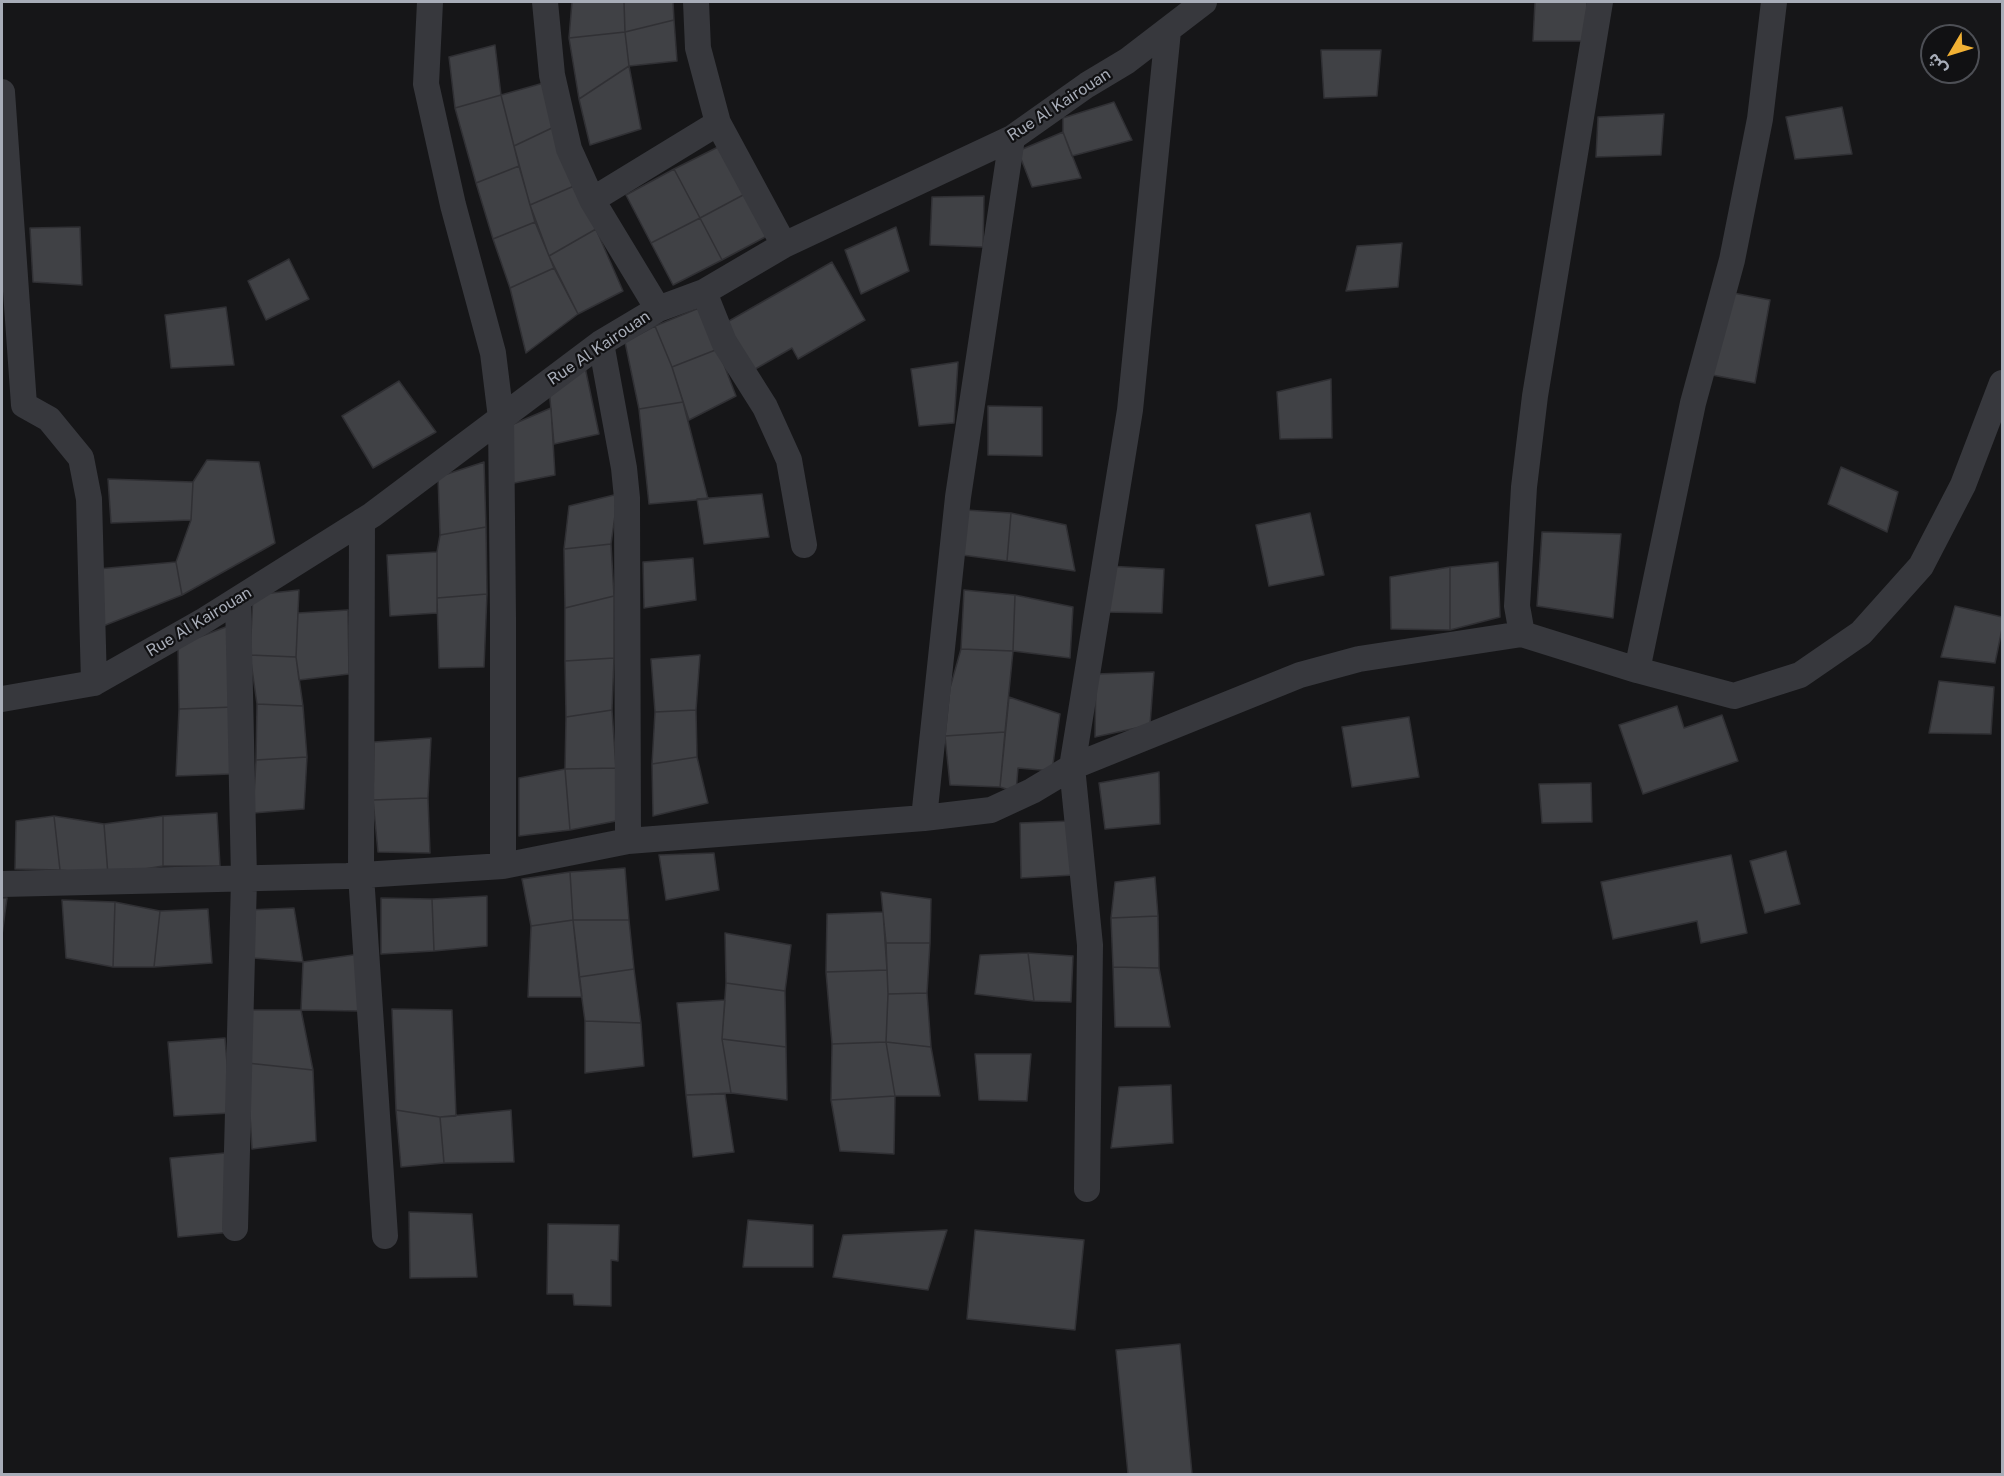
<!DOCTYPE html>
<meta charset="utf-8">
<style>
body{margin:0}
#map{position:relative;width:2004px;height:1476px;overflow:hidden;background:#161618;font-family:"Public Sans","Noto Sans Arabic",sans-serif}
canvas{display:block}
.frame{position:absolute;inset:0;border:3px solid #a8adb8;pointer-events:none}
.north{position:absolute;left:1920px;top:24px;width:60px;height:60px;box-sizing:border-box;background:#111113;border:2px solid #4d4f55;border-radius:50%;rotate:232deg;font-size:16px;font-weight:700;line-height:24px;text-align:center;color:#a8adb8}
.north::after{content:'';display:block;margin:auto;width:21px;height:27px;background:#f2b134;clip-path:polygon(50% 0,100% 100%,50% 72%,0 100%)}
</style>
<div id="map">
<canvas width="2004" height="1476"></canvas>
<div class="frame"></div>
<div class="north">ش</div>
</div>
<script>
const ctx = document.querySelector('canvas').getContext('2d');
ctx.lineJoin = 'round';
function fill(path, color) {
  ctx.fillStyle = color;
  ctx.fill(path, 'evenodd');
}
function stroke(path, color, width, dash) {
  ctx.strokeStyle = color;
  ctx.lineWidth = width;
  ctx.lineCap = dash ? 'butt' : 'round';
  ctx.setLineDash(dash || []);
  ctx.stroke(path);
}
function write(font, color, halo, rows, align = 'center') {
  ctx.font = font + ' "Public Sans",sans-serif';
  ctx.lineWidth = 4.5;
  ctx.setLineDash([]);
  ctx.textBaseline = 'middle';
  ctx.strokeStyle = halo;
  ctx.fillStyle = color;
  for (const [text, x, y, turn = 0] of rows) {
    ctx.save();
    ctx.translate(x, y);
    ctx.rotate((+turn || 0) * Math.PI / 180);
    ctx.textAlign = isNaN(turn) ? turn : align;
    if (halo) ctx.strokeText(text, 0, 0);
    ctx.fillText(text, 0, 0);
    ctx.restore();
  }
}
const building = new Path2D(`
 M572,2h52l1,30 -56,6z
 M624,2h49l1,18 -49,12z
 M1535,2h52l-1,39h-53z
 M674,20l3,41 -48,5 -4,-34z
 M625,32l4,34 -50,33 -10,-61z
 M495,45l6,50 -46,13 -6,-51z
 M1321,50h60l-4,46 -53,2z
 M629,66l12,63 -51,16 -11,-46z
 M547,82l7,45 -40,19 -13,-51z
 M501,95l18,71 -43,17 -21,-75z
 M1114,102l18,38 -60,16 -9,-24v-14z
 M1842,107l10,47 -57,5 -9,-42z
 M1664,114l-3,41 -65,2 2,-40z
 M554,127l20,59 -44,19 -16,-59z
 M1063,132l18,46 -49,9 -14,-36z
 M720,146l25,48 -45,24 -26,-49z
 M519,166l16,56 -42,17 -17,-56z
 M674,169l26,49 -49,25 -25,-48z
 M574,186l22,43 -47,27 -19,-51z
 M745,194l22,42 -45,24 -22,-42z
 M984,196l-1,51 -53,-2 2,-48z
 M700,218l22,42 -49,25 -22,-42z
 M535,222l19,46 -44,20 -17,-49z
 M80,227l2,58 -49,-3 -3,-54z
 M896,227l13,44 -48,23 -16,-44z
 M596,229l27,62 -45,23 -29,-58z
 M1402,243l-4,44 -52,4 11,-45z
 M289,259l20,40 -43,21 -18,-39z
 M832,262l33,58 -67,39 -6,-11 -42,24 -28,-47z
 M554,268l24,46 -52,39 -16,-65z
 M1728,292l42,8 -15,83 -43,-8z
 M226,307l8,58 -63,3 -6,-53z
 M699,308l19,41 -46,18 -17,-41z
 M655,326l17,41 11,35 -44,7 -14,-67z
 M718,349l18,47 -47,24 -17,-53z
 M958,362l-4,61 -35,3 -8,-57z
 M585,367l14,67 -45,10 -5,-56z
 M1331,379l1,59 -52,1 -3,-47z
 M399,381l37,51 -63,36 -31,-52z
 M683,402l25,97 -59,5 -10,-95z
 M988,406l54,1v49l-54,-1z
 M551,408l4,67 -46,9v-58z
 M207,460l52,2 16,81 -93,52 -6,-33 15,-42 2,-38z
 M484,462l2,65 -46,8 -2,-58z
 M1841,467l57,25 -11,40 -59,-28z
 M108,479l85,3 -2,38 -80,3z
 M618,494l-7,50 -47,5 5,-43z
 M762,494l7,43 -65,7 -7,-45z
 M966,510l45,3 -4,48 -45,-6z
 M1011,513l55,12 9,46 -68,-10z
 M1310,513l14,62 -55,11 -13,-61z
 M486,527l1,67 -50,4v-46l3,-17z
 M1542,532l79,2 -8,84 -76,-12z
 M611,544l3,52 -49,12 -1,-59z
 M437,552v61l-47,3 -3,-61z
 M693,558l3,42 -52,8 -1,-46z
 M176,562l6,33 -84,33 -1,-59z
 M1498,562l2,55 -50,13v-63z
 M1107,566l57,3 -2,44 -60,-1z
 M1450,567v63l-59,-1 -1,-52z
 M299,590l-3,67 -46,-2 3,-60z
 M964,590l51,5 -2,56 -52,-2z
 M487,594l-3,73 -45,1 -2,-70z
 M1015,595l58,12 -3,51 -57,-7z
 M614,596v62l-49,3v-53z
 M1955,606l47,11v12l-7,34 -54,-6z
 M348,610l1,64 -50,6 -3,-23 2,-44z
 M231,625l3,82 -55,2 -1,-64z
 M961,649l52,2 -8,81 -60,4 5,-48z
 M250,655l46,2 7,49 -46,-2z
 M700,655l-4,55 -41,2 -4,-53z
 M614,658l-2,52 -46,7 -1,-56z
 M1154,672l-4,53 -55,12 1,-63z
 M1939,681l55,6 -3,47 -62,-1z
 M1009,697l51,17 -8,57 -34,-3 -2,24 -16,-5z
 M257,704l46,2 4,51 -51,3z
 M1677,706l7,22 38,-13 16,46 -95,33 -24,-69z
 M234,707l-3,67 -55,2 3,-67z
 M612,710l4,58 -51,1 1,-52z
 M696,710l1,47 -45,7 3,-52z
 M1409,717l10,60 -67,10 -10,-60z
 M1005,732l-5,55 -50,-2 -5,-49z
 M431,738l-3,60 -55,2 1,-58z
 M307,757l-3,52 -51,4 3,-53z
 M697,757l11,46 -55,13 -1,-52z
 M616,768l5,52 -51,10 -5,-61z
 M565,769l5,61 -51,6v-58z
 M1159,772l1,52 -55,5 -6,-46z
 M1591,783l1,39 -50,1 -3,-39z
 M428,798l2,55 -52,-1 -5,-52z
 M217,813l3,53h-57v-50z
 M54,816l6,54 -45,-1 1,-48z
 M54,816l50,8 4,51 -48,-5z
 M163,816v50l-55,9 -4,-51z
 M1070,821l4,54 -53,3 -1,-55z
 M1786,851l14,53 -35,9 -15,-52z
 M714,853l5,37 -53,10 -7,-45z
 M1731,855l16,78 -46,10 -4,-22 -84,18 -12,-57z
 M625,868l4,52h-56l-3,-48z
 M570,872l3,48 -42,6 -9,-47z
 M1155,877l3,39 -47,2 4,-36z
 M881,892l50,7 -1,44h-44z
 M487,896v50l-53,5 -2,-52z
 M2,898h5l-5,37z
 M381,898l51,1 2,52 -53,3z
 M62,900l53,2 -2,65 -47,-9z
 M115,902l45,9 -6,56h-41z
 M294,908l9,54 -50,-4 -6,-48z
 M208,909l4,54 -58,4 6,-56z
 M883,912l4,58 -61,2 1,-58z
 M1158,916l1,52 -46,-1 -2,-49z
 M573,920h56l5,49 -55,8z
 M573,920l9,77h-54l3,-71z
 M725,933l66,12 -6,46 -59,-8z
 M886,943h44l-3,50 -39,1z
 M1028,953l6,48 -59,-7 5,-39z
 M1028,953l45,3 -2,46 -37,-1z
 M360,954l-1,57 -58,-1 2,-48z
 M1113,967l46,1 11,59h-55z
 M634,969l7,54 -56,-2 -6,-44z
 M887,970l1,24 -2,48 -54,2 -6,-72z
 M726,983l59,8 1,56 -64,-8z
 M927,993l4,54 -45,-5 2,-48z
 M725,1000l-3,39 9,54 -45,2 -9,-92z
 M392,1009l60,1 4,106 -16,1 -44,-7z
 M252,1010h49l12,60 -66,-7z
 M585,1021l56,2 3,43 -59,7z
 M225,1038l6,75 -57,3 -6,-74z
 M722,1039l64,8 1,53 -56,-7z
 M886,1042l9,54 -64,4 1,-56z
 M886,1042l45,5 9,49h-45z
 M975,1054h56l-4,47 -48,-1z
 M247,1063l66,7 3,71 -64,8z
 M1171,1085l2,58 -62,5 8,-61z
 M725,1094l9,58 -41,5 -7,-62z
 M895,1096l-1,58 -54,-3 -9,-51z
 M396,1110l44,7 4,46 -43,4z
 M511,1110l3,52 -70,1 -4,-46z
 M225,1153l7,79 -54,5 -8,-79z
 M409,1212l63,2 5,63 -67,1z
 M748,1220l65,5v42h-70z
 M548,1224l71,1 -1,36 -7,-1v46l-37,-1 -1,-11h-26z
 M947,1230l-19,60 -95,-13 10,-42z
 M975,1230l109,10 -9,90 -108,-11z
 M1180,1344l12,130h-64l-12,-124z`);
fill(building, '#404145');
stroke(building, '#303034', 1.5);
stroke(new Path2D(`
 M430,2l-4,82 27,121 40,148 8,65 2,200v248
 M545,2l7,73 17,74 23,51 66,109
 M696,2l2,46 20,75 66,122
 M2,92l22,313 25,14 32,39 8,41 5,184
 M592,200l126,-77
 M704,292l20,50 41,65 24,53 15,85
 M601,343l23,125 3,30 1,343
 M362,521l-1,354 24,361
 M1522,634l115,36 56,-267 39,-143 28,-141 14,-117
 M1637,670l97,26 66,-21 61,-42 60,-67 42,-81 39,-102
 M2,699l92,-16 111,-63 167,-105 229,-172 57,-34 46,-17 80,-47 228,-107 75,-53 40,-24 77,-59
 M924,818l34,-321 54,-359
 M2,884l345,-8 156,-10 125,-25 296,-23 67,-8 41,-19 40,-24 228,-92 59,-16 163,-25 -5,-28 7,-119 11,-91 65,-394
 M1087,1189l3,-244 -18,-178 58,-357 38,-379
 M235,1228l9,-349 -6,-279`), '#37383d', 26);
write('16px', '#a8adb8', '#111113', [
 ["Rue Al Kairouan",1059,105,-33],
 ["Rue Al Kairouan",599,348,-34],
 ["Rue Al Kairouan",199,622,-31]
]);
</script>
